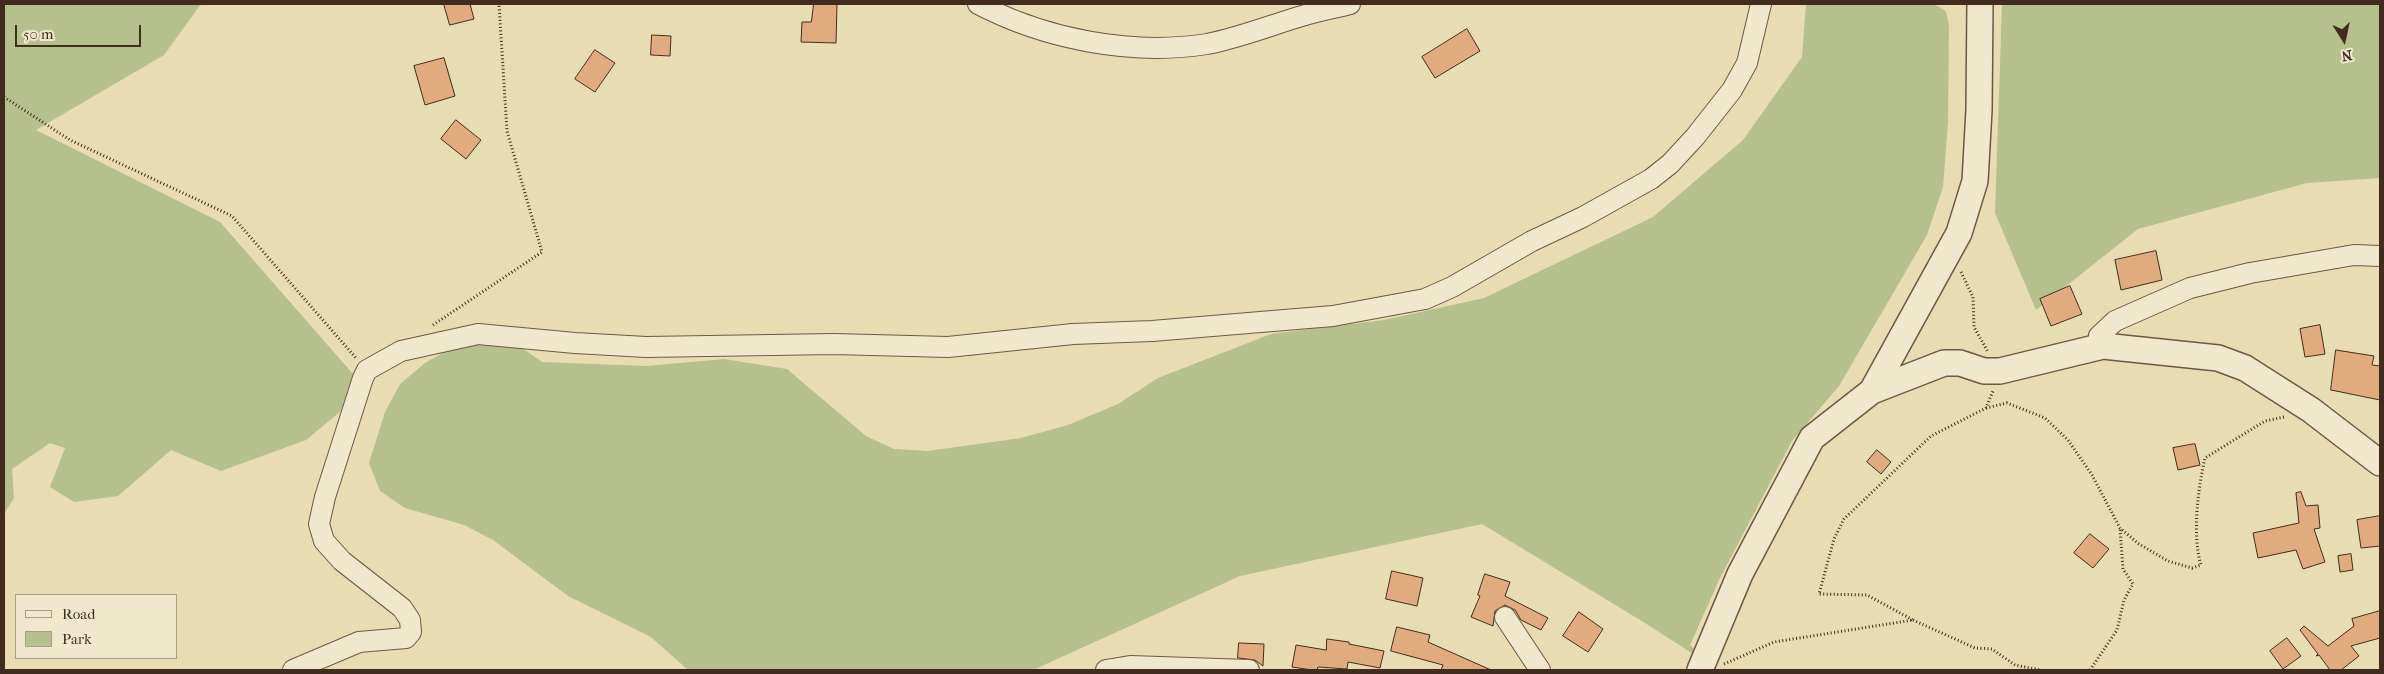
<!DOCTYPE html>
<style>
body{margin:0}
#map{position:relative;width:2384px;height:674px;overflow:hidden;background:#e8dcb2;font-family:"IM FELL French Canon",serif}
canvas{display:block}
.frame{position:absolute;inset:0;border:5px solid #422c1e;pointer-events:none}
.legend{position:absolute;left:15px;top:594px;width:162px;height:65px;box-sizing:border-box;background:#f0e8cd;border:1px solid #aa9d87;margin:0;padding:6px 9px;list-style:none;font-size:15px;color:#422c1e}
.legend li{display:flex;align-items:center;gap:10px;height:25px}
.legend b{width:25px;border:1px solid #aa9d87}
.north{position:absolute;left:2319px;top:15px;width:50px;height:50px;-webkit-text-stroke:4px #f0e8cd;paint-order:stroke;rotate:170deg;font-size:14px;font-weight:700;line-height:20px;text-align:center;color:#422c1e}
.north::after{content:'';display:block;margin:auto;width:18px;height:22px;background:#422c1e;clip-path:polygon(50% 0,100% 100%,50% 72%,0 100%)}
.scale{position:absolute;left:15px;top:25px;width:126px;height:22px;box-sizing:border-box;border:2px solid #422c1e;border-top:0;padding-left:6px;font-size:15px;line-height:18px;white-space:nowrap;color:#422c1e;-webkit-text-stroke:4px #f0e8cd;paint-order:stroke}
</style>
<div id="map">
<canvas width="2384" height="674"></canvas>
<div class="frame"></div>
<ul class="legend">
<li><b style="height:6px;background:#f0e8cd"></b>Road</li>
<li><b style="height:14px;background:#b6c08c"></b>Park</li>
</ul>
<div class="north">N</div>
<div class="scale">50 m</div>
</div>
<script>
const ctx = document.querySelector('canvas').getContext('2d');
ctx.lineJoin = 'round';
function fill(path, color) {
  ctx.fillStyle = color;
  ctx.fill(path, 'evenodd');
}
function stroke(path, color, width, dash) {
  ctx.strokeStyle = color;
  ctx.lineWidth = width;
  ctx.lineCap = dash ? 'butt' : 'round';
  ctx.setLineDash(dash || []);
  ctx.stroke(path);
}
fill(new Path2D(`
 M4,4h197l-37,51 -128,75 184,92 133,152 -12,37 -35,29 -85,31 -50,-21 -53,46 -44,6 -24,-15 15,-39 -15,-5 -38,26 2,29 -10,16z
 M1806,4h128l12,7 3,15 -1,97 -5,64 -16,48 -88,151 -47,55 -72,137 -30,67 28,25 -73,-47 -163,-99 -242,52 -207,94h-345l-37,-33 -83,-41 -75,-56 -29,-15 -59,-17 -25,-17 -11,-28 16,-51 15,-28 25,-21 21,-12 46,-11 30,8 20,14 105,4 77,-7 63,10 79,67 28,13 34,2 93,-13 47,-13 50,-21 40,-26 113,-44 113,-14 100,-22 169,-81 90,-77 59,-83z
 M2002,4h378v174l-73,5 -169,46 -102,81 -41,-97z`), '#b6c08c');
const building = new Path2D(`
 M444,4h26l4,15 -24,6z
 M814,4h23l-1,39 -35,-1 1,-20h9z
 M1467,29l13,22 -45,27 -13,-21z
 M652,35l19,1 -1,20 -19,-1z
 M595,50l20,13 -20,29 -20,-13z
 M444,58l11,38 -30,9 -11,-39z
 M456,120l25,20 -15,19 -25,-20z
 M2156,251l6,29 -41,10 -6,-30z
 M2070,286l12,28 -31,12 -11,-27z
 M2320,325l5,29 -20,3 -5,-28z
 M2336,350l38,6 -2,9 8,1v34l-49,-10z
 M2195,444l5,21 -22,5 -5,-22z
 M1877,450l14,12 -10,12 -14,-12z
 M2301,492l5,14 12,-1 2,23 -6,1 11,33 -22,7 -7,-19 -38,8 -5,-25 46,-10 -3,-30z
 M2380,516v30l-19,2 -4,-28z
 M2090,534l19,15 -16,19 -19,-15z
 M2351,554l2,16 -13,2 -2,-16z
 M1392,571l31,7 -6,28 -31,-7z
 M1485,574l25,8 -5,14 43,22 -7,12 -20,-10 -6,-10 -10,-5 -10,6 -2,15 -22,-9 9,-21 -2,-1z
 M2380,611v27l-29,8 8,10 -18,14h-11l-11,-15 -3,1 2,-2 -18,-24 4,-4 24,20 26,-20 -2,-7z
 M1579,612l24,17 -15,23 -25,-16z
 M1397,627l33,8 -2,7 63,28h-50l2,-5 -52,-14z
 M2287,638l14,18 -18,13 -13,-18z
 M1327,639l22,3v2l35,7 -4,17 -32,-6 -1,7 -29,-2 -1,3h-5l-20,-3 4,-22 30,5z
 M1239,643l25,1 -1,22 -8,-6 -17,-2z`);
fill(building, '#e1ab80');
stroke(building, '#422c1e', 1);
const minor = new Path2D(`
 M978,4c67,35 153,52 229,40 32,-6 64,-19 95,-28 16,-5 32,-8 48,-12
 M2103,346l-4,-10 16,-15 75,-33 60,-15 104,-18 26,1
 M1505,617l35,53
 M293,670l66,-28 47,-4 5,-6 -1,-12 -8,-12 -60,-47 -18,-20 -5,-17 6,-27 38,-119 4,-8 34,-19 77,-17 97,9 71,4 188,-3 114,3 125,-13 79,-3 181,-15 92,-17 27,-12 80,-46 51,-24 68,-38 19,-15 25,-27 37,-47 15,-27 14,-59
 M1106,670l24,-4 119,4`);
const tertiary = new Path2D(`
 M1872,391l87,-158 16,-52 4,-71 1,-106
 M1700,670l40,-96 72,-136 60,-47 72,-28h16l24,8h16l103,-25 115,12 27,10 66,42 69,53`);
stroke(minor, '#6c5843', 22);
stroke(tertiary, '#6c5843', 28);
stroke(new Path2D(`
 M4,97l66,43 162,76 124,142
 M1961,272l12,25 1,30 14,25
 M433,325l109,-73 -35,-121 -8,-127
 M1986,408l21,-5 38,15 23,22 24,35 28,53 19,16 29,17 24,7 9,-3c-9,-29 -3,-77 4,-107l60,-37 19,-4
 M1913,620l62,28 17,1 23,16 26,5
 M1724,664l50,-22 139,-22 -46,-25 -48,-1 15,-55 10,-20 87,-83 55,-28 7,-17
 M2090,670l27,-40 7,-30 9,-16 -10,-15 -3,-41`), '#422c1e', 3, [1, 2.5]);
stroke(minor, '#f0e8cd', 20);
stroke(tertiary, '#f0e8cd', 25);
</script>
